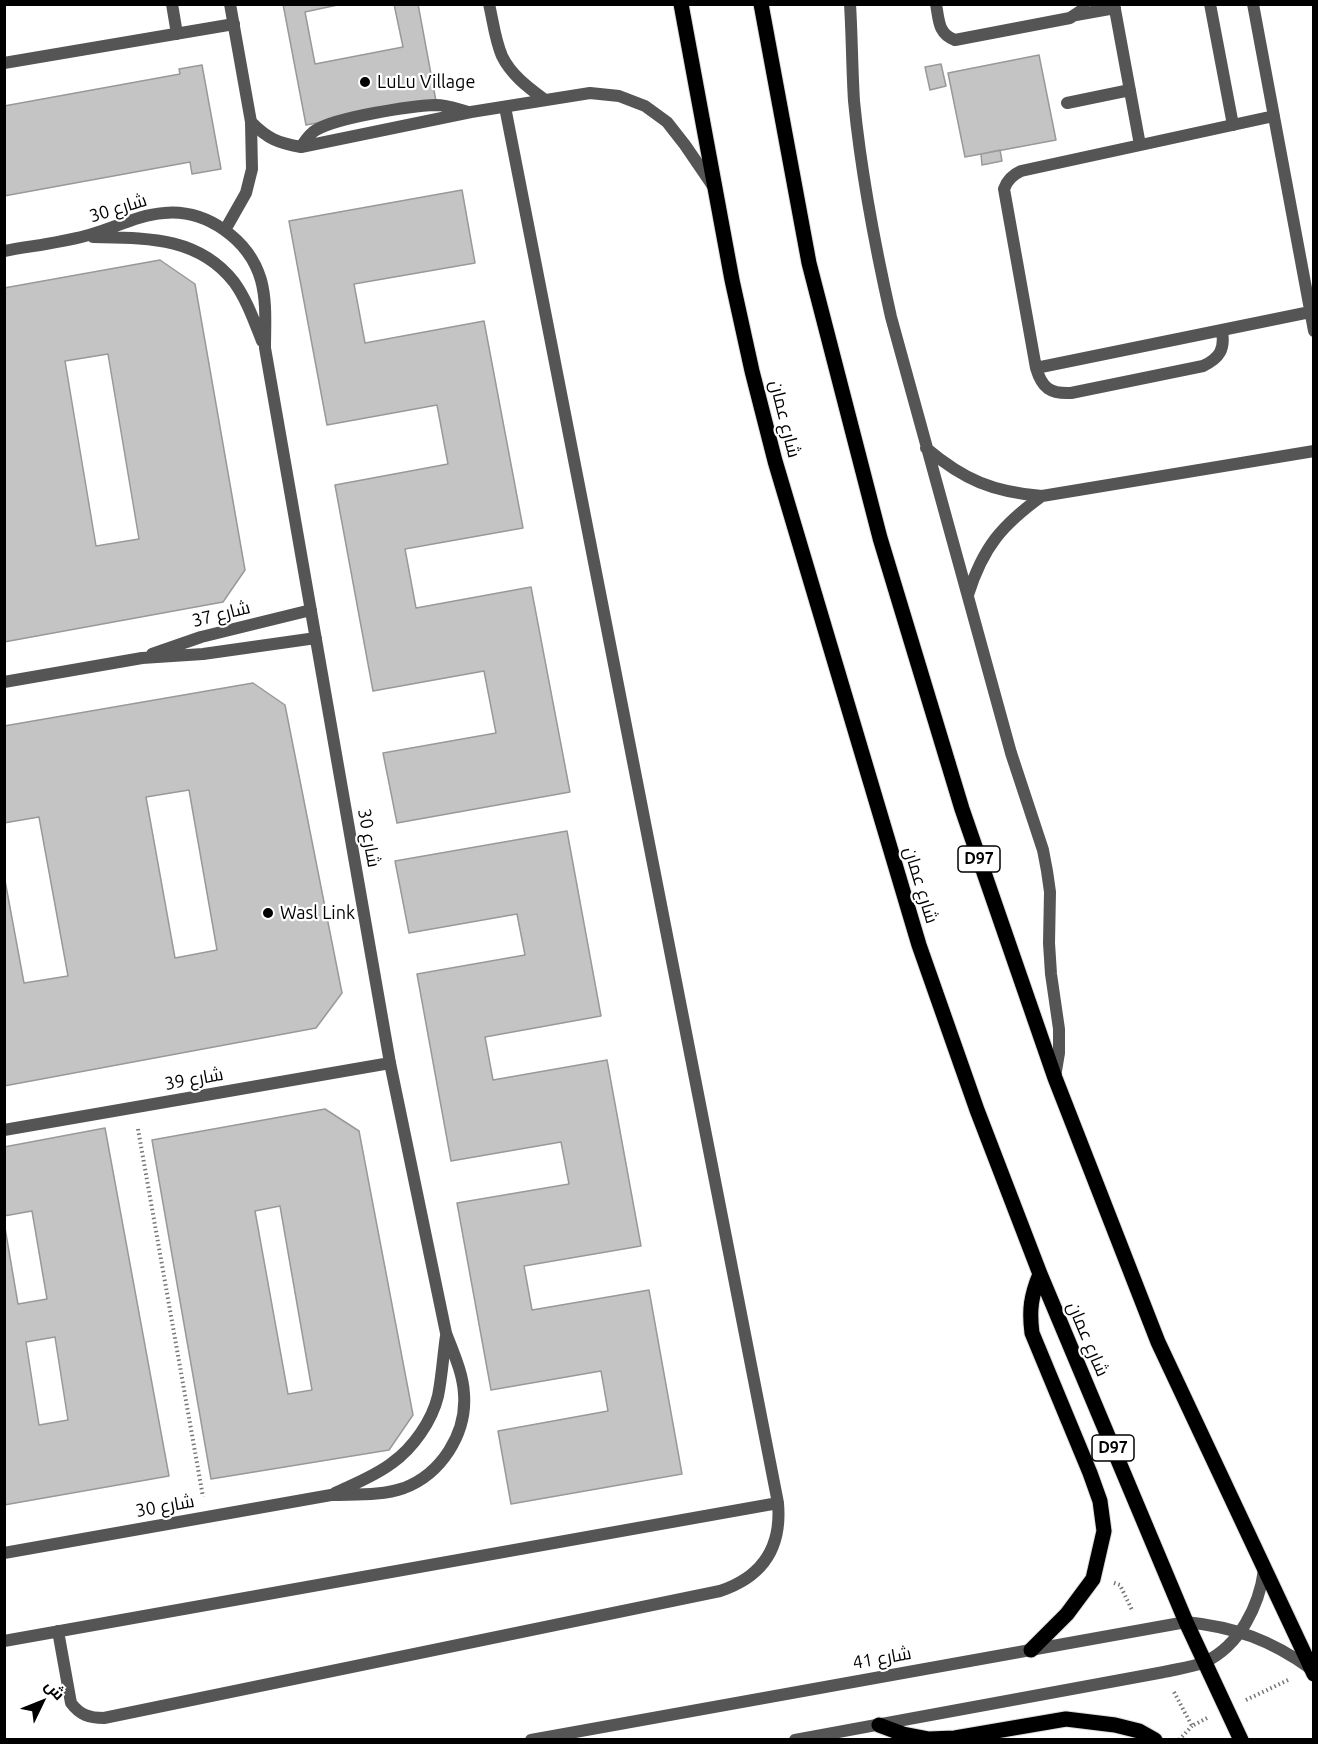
<!DOCTYPE html>
<meta charset="utf-8">
<style>
body{margin:0}
#map{position:relative;width:1318px;height:1744px;overflow:hidden;background:#fff;font-family:Ubuntu,Cairo,sans-serif}
canvas{display:block}
.frame{position:absolute;inset:0;border:6px solid #000;pointer-events:none}
.north{position:absolute;left:12px;top:1672px;width:60px;height:60px;-webkit-text-stroke:4px #fff;paint-order:stroke;rotate:47deg;font-size:16px;font-weight:700;line-height:24px;text-align:center;color:#000}
.north::after{content:'';display:block;margin:auto;width:21px;height:27px;background:#000;clip-path:polygon(50% 0,100% 100%,50% 72%,0 100%)}
</style>
<div id="map">
<canvas width="1318" height="1744"></canvas>
<div class="frame"></div>
<div class="north">ش</div>
</div>
<script>
const ctx = document.querySelector('canvas').getContext('2d');
ctx.lineJoin = 'round';
function fill(path, color) {
  ctx.fillStyle = color;
  ctx.fill(path, 'evenodd');
}
function stroke(path, color, width, dash) {
  ctx.strokeStyle = color;
  ctx.lineWidth = width;
  ctx.lineCap = dash ? 'butt' : 'round';
  ctx.setLineDash(dash || []);
  ctx.stroke(path);
}
function write(font, color, halo, rows, align = 'center') {
  ctx.font = font + ' Ubuntu,Cairo,sans-serif';
  ctx.lineWidth = 4.5;
  ctx.setLineDash([]);
  ctx.textBaseline = 'middle';
  ctx.strokeStyle = halo;
  ctx.fillStyle = color;
  for (const [text, x, y, turn = 0] of rows) {
    ctx.save();
    ctx.translate(x, y);
    ctx.rotate((+turn || 0) * Math.PI / 180);
    ctx.textAlign = isNaN(turn) ? turn : align;
    if (halo) ctx.strokeText(text, 0, 0);
    ctx.fillText(text, 0, 0);
    ctx.restore();
  }
}
const building = new Path2D(`
 M283,4h59l-37,8 10,52 88,-17 -9,-43h24l18,97 -130,24z
 M1039,55l17,85 -91,17 -17,-84z
 M941,64l5,22 -16,4 -5,-23z
 M202,65l19,104 -29,5 -2,-12 -186,34v-90l176,-32 -1,-5z
 M1000,150l2,11 -20,4 -1,-11z
 M462,190l13,73 -121,21 11,59 119,-22 39,207 -118,21 11,59 115,-21 39,205 -173,31 -14,-70 113,-20 -12,-62 -111,20 -38,-206 113,-21 -11,-59 -110,20 -38,-204z
 M160,260l35,24 50,286 -22,32 -219,40v-354zM108,354l31,185 -43,7 -31,-185z
 M253,683l32,22 57,288 -26,35 -312,58v-211l20,108 44,-7 -29,-159 -35,6v-97zM189,790l28,160 -42,8 -29,-161z
 M567,831l34,185 -116,21 8,43 114,-20 34,186 -117,20 8,44 117,-20 33,184 -171,30 -13,-73 110,-20 -7,-40 -110,19 -34,-187 112,-19 -8,-42 -110,19 -34,-187 108,-19 -8,-41 -108,19 -14,-72z
 M325,1109l34,22 54,284 -24,35 -178,29 -59,-339zM280,1206l32,184 -24,4 -33,-183z
 M105,1128l64,348 -165,29v-283l14,82 29,-5 -15,-88 -28,5v-69zM55,1337l13,83 -29,5 -13,-83z`);
fill(building, '#c4c4c4');
stroke(building, '#999', 1.5);
const primary = new Path2D(`
 M681,4l51,276 20,91 23,90 144,484 58,165 63,164 146,348 55,118
 M761,4l48,259 71,275 82,271 93,269 103,264 156,332
 M1031,1650l36,-36 26,-35 11,-48 -4,-30 -10,-28 -58,-140c-3,-23 -1,-37 8,-59
 M879,1725l24,9 26,5 26,-1 111,-19 49,6 24,6 16,9`);
stroke(primary, '#dbdbdb', 17);
stroke(new Path2D(`
 M138,1129l65,368
 M1114,1583l6,2 12,25
 M1174,1692l18,34 15,-8
 M1246,1700l42,-20
 M1179,1740l13,-14`), '#777', 4, [1.5, 3]);
stroke(new Path2D(`
 M172,4l5,30
 M489,4c4,17 6,36 13,52 9,19 27,32 43,44
 M936,4c3,16 2,30 19,36l115,-22 12,-8 2,-6
 M1114,4l26,141
 M1210,4l23,121
 M1253,4l61,327
 M1076,15l39,-7
 M4,63l230,-39
 M1067,103l63,-13
 M251,122c17,17 27,21 50,25l170,-35 119,-19 29,3 26,10 22,16 18,23 28,41
 M301,147c4,-6 8,-13 15,-17 22,-13 94,-24 120,-25 11,0 21,4 32,7
 M1222,331c3,18 -2,27 -19,35l-132,27c-21,1 -29,-5 -35,-25l-32,-179c3,-9 8,-14 17,-18l253,-55
 M1036,368l274,-56
 M58,1631l13,72c9,12 18,15 33,15l616,-127c42,-14 62,-43 58,-88l-273,-1396
 M4,1641l774,-138`), '#555', 12);
stroke(new Path2D(`
 M850,4c2,32 2,65 4,97 7,72 21,145 37,216l120,436 32,97 4,21 3,21 -1,51 2,31 8,55v24l-4,24
 M225,230l21,-37 6,-24 -1,-47 -21,-118
 M93,237c52,1 105,-1 141,45 13,18 20,39 28,59
 M4,251c27,-5 55,-8 81,-15 26,-6 51,-21 79,-23 42,-4 85,26 97,67 6,22 4,46 4,68l125,715 56,270c7,19 17,40 18,61 3,40 -23,80 -60,94 -23,8 -49,6 -73,7l-327,58
 M926,448c38,32 67,44 116,48l272,-45
 M968,595c15,-48 34,-70 74,-99
 M152,654l49,-17 110,-27
 M4,682l138,-24 61,-4 113,-16
 M4,1130l386,-67
 M335,1493c19,-9 40,-17 57,-30 21,-15 40,-42 46,-67 4,-20 5,-40 8,-60`), '#555', 12);
stroke(new Path2D(`
 M531,1740l655,-118c49,5 85,18 125,47
 M795,1740l369,-68c13,-3 29,-5 41,-10 35,-17 54,-56 59,-92`), '#555', 12);
stroke(primary, '#000', 15);
for (const [x, y, r, color] of [
 [365,82,6,"#000"],
 [268,913,6,"#000"]
]) {
  const dot = new Path2D();
  dot.arc(x, y, r, 0, 2 * Math.PI);
  ctx.fillStyle = color;
  ctx.fill(dot);
  stroke(dot, '#fff', 2);
}
for (const [x, y, w] of [
 [979,859,42],
 [1113,1448,42]
]) {
  const box = new Path2D();
  box.roundRect(x - w / 2, y - 13, w, 26, 4.5);
  ctx.fillStyle = '#fff';
  ctx.fill(box);
  stroke(box, '#000', 1.5);
}
write('bold 16px', '#000', null, [
 ["D97",979,859],
 ["D97",1113,1448]
]);
write('18px', '#000', '#fff', [
 ["LuLu Village",377,82],
 ["Wasl Link",280,913]
], 'left');
write('18px', '#000', '#fff', [
 ["شارع 30",118,208,-17],
 ["شارع عمان",785,419,76],
 ["شارع 37",221,614,-14],
 ["شارع 30",369,838,80],
 ["شارع عمان",921,885,73],
 ["شارع 39",194,1079,-10],
 ["شارع عمان",1088,1339,67],
 ["شارع 30",165,1506,-10],
 ["شارع 41",882,1658,-10]
]);
</script>
